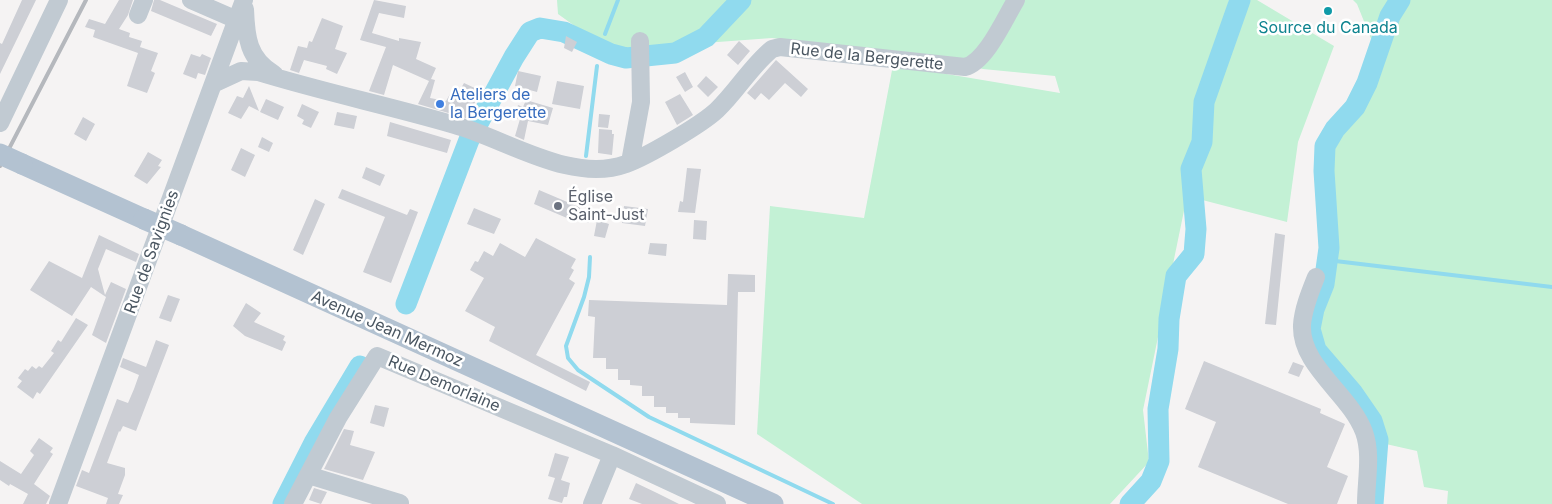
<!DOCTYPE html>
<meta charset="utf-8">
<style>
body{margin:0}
canvas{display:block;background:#f5f3f3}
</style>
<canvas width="1552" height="504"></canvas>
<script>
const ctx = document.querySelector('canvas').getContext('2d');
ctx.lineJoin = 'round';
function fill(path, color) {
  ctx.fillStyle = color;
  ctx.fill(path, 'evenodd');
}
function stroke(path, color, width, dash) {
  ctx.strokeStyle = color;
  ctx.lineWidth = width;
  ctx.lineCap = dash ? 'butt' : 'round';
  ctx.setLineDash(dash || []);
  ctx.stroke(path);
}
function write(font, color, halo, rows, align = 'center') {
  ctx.font = font + ' Inter,sans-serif';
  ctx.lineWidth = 5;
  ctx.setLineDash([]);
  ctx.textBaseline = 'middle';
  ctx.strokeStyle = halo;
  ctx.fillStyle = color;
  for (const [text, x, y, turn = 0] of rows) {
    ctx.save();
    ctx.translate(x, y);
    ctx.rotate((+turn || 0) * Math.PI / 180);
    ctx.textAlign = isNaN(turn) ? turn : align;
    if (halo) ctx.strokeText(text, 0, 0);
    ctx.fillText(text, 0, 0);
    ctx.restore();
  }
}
fill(new Path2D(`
 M557,0h672l-31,109 48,-109h11l77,46 -36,96 -11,80 -100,-26 -44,214 6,52 -39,42h-248l-105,-70 13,-228 94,12 29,-153 167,28 -5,-17 -72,-7 -28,-8 -183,-23 -149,11 -26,-7 -39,-28z
 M1353,0h199v504h-105l1,-13 -24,-4 -7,-36 -40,-9 -9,-18 -56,-73 -2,-44 8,-25 5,-33 -3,-97 7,-16 44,-69 5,-16 -19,-47z`), '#c3f1d5');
stroke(new Path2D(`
 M605,34l13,-34
 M586,156l11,-90
 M590,257l-1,20 -5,20 -18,49 2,12 10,12 71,47 184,87
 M1327,260l225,27`), '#90daee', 4);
stroke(new Path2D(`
 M406,304l63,-164 45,-83 16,-25 10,-4 24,4 47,22 15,4 49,-5 31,-16 35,-37
 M283,504l31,-61 46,-77
 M1130,504l21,-23 8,-20 -1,-52 10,-60 1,-30 7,-43 18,-22 2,-25 -5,-60 11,-27 2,-40 36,-102
 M1373,504l5,-64 -6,-19 -20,-29 -36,-42 -6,-21 4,-20 10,-25 5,-36 -5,-77 1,-25 10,-17 20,-22 12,-24 23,-67 10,-16`), '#90daee', 21);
fill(new Path2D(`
 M22,0h14l-36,74v-31l2,1z
 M119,0h14l-5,15 -9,14 11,4 -1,4 13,4 -4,12 -45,-16 2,-7 -10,-3 4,-8 16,5z
 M154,0h6l57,24 -6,12 -60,-25z
 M374,0l32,6 -2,12 -25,-5 -7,20 27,8v-3l22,4 -5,17 20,9 -5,11 4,1 -5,18 16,3 8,-14 6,3 4,-7 17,8 -9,17 5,3 -5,9 -54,-16 11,-23 -36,-16 -9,30 -15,-4 17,-44 -26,-7z
 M322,18l21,8 -8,23 12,4 -10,21 -11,-5 1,-3 -23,-6 -5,13 -9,-3 8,-24 9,2 2,-7 3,1z
 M566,36l11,6 -5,10 -8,-4z
 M739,41l11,10 -12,14 -11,-10z
 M140,47l18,6 -7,18 4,2 -8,20 -20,-7z
 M191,54l9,3 2,-3 9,4 -6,17 -7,-2 -2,6 -13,-5z
 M776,60l32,29 -7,8 -16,-14 -16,17 -8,-7 -6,7 -8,-7z
 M518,71l23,5 -4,16 -22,-6z
 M685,72l8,15 -8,5 -9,-15z
 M706,76l12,11 -10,10 -11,-11z
 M557,81l27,5 -4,23 -28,-5z
 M249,86l10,25 -10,-5 -8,13 -13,-6 9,-17 6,2z
 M680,94l13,21 -16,10 -12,-23z
 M266,99l18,8 -6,13 -18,-8z
 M526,100l27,8 -5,17 -20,-4 -4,19 -9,-4 5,-17 -6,-1 4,-13 5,2z
 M302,104l17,8 -8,16 -9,-4 2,-4 -7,-4z
 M337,112l20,4 -3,13 -20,-4z
 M599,114l11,1 -2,13 -10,-1z
 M83,117l12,7 -9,17 -12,-7z
 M390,122l61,18 -4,13 -60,-17z
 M599,129l13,1v4h2l-2,21 -14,-2z
 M262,137l11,6 -4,9 -11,-5z
 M241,148l14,7 -10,22 -14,-7z
 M148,152l14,8 -4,6 3,1 -14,17 -13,-8z
 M366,167l19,8 -5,11 -18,-8z
 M687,168l14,1 -6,44 -17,-1 2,-11 3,1z
 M342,189l65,26 3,-6 8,3 -27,71 -28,-11 22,-55 -47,-19z
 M539,190l40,17 10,16 -10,-4 -5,2 -40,-17z
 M315,199l10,5 -22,51 -10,-5z
 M624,206l24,3 -3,17 -23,-3z
 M474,208l27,11 -7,15 -27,-10z
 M597,220l12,4 -4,14 -11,-2z
 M694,220l13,1 -1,19 -13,-1z
 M1275,233l10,2 -9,90 -11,-1z
 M99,235l40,19 -3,8 -30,-13 -8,20 7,26 6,-13 15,7 -20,54 -14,-8 14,-38 -15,-10 -19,29 -42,-26 19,-29 33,17z
 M536,238l40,21 -5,9 3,2 -5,9 6,4 -39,72 54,27 -4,9 -97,-50 6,-14 -30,-16 19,-33 -14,-8 5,-9 3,1 6,-11 9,5 7,-13 25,14z
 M650,243l17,1 -1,12 -18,-2z
 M728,274l27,1v17h-17l-3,133 -45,-2v-5h-12v-5h-12v-6h-12v-11h-12v-10l-12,-1v-5h-12v-11h-12v-11h-13l2,-41 -7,-1 1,-16 138,5z
 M168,295l12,4 -9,23 -12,-4z
 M246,303l15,10 -7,9 31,14 -2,4 3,2 -4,9 -37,-15 -12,-10z
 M76,318l12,7 -48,69 -3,-2 -4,7 -16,-12 5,-6 -4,-3 7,-9 3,2 4,-5 4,3 3,-3 3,2 12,-15 -3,-2 2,-3 5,-8 3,2z
 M156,340l13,5 -33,86 -13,-5 -3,6 -1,-1 -12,32 18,5v7l-7,19 5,1 -4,9h-13l2,-6 -32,-12 6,-16 7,3 28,-74 11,4 6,-14 5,-14 -19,-8 3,-9 23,9z
 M1204,361l117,48 -1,4 25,11 -18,43 21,9 -11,28h-49l-90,-37 18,-45 -31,-13z
 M1293,362l11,4 -5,11 -11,-4z
 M375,405l14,3 -5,19 -14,-4z
 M344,429l10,2 -4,14 25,7 -12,28 -39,-11z
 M39,438l14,10 -3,4 3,2 -19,30 16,12 -4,8h-23l5,-10 -18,-10 -1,2 -9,-6v-19l21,13 13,-19 -4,-4z
 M555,453l14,4 -8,23 9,3 -3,14h-3l-2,6 -14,-4 7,-21 -7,-2z
 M636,483l21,10 22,11h-37l-13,-5z
 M314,488l13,4 -6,12 -12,-4z`), '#cdcfd5');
stroke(new Path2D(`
 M191,0l46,20
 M245,9c1,28 3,50 29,65
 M138,15l6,-15
 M215,83l26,-12 17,1c65,20 132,34 197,53 51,14 116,59 171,39 20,-7 75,-39 91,-54 20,-19 34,-44 55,-61l8,-2 185,20c21,-5 40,-49 51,-67
 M0,123l59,-123
 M630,162l11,-60 -1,-61
 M1316,277c-6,15 -13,32 -14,48 -2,41 48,69 62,107 8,22 2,49 2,72
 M308,475l92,28
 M58,504l186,-504
 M293,504l45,-86 39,-62 235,99 105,49
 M592,504l20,-49`), '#c1cad2', 18);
stroke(new Path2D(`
 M22,164l122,55
 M181,235l592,269`), '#b3c2d1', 21);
stroke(new Path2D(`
 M0,166l86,-166`), '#b5b8bd', 4);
stroke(new Path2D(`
 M0,154l22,10
 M144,219l37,16`), '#b3c2d1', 21);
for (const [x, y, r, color] of [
 [1328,11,5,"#0f9aa8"],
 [440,104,5,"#3f7fe0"],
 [558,206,5,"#6b7280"]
]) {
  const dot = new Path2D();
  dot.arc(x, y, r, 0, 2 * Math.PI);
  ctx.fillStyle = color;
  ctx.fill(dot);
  stroke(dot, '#fff', 2);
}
write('16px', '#0d838f', '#fff', [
 ["Source du Canada",1328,28]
]);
write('16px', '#4a5661', '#fff', [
 ["Rue de la Bergerette",867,57,6],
 ["Rue de Savignies",152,252,-70],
 ["Avenue Jean Mermoz",387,329,24],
 ["Rue Demorlaine",444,384,23]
]);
write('16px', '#366cbe', '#fff', [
 ["Ateliers de",450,95],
 ["la Bergerette",450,113]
], 'left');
write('16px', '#5b616d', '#fff', [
 ["Église",568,197],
 ["Saint-Just",568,215]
], 'left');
</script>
